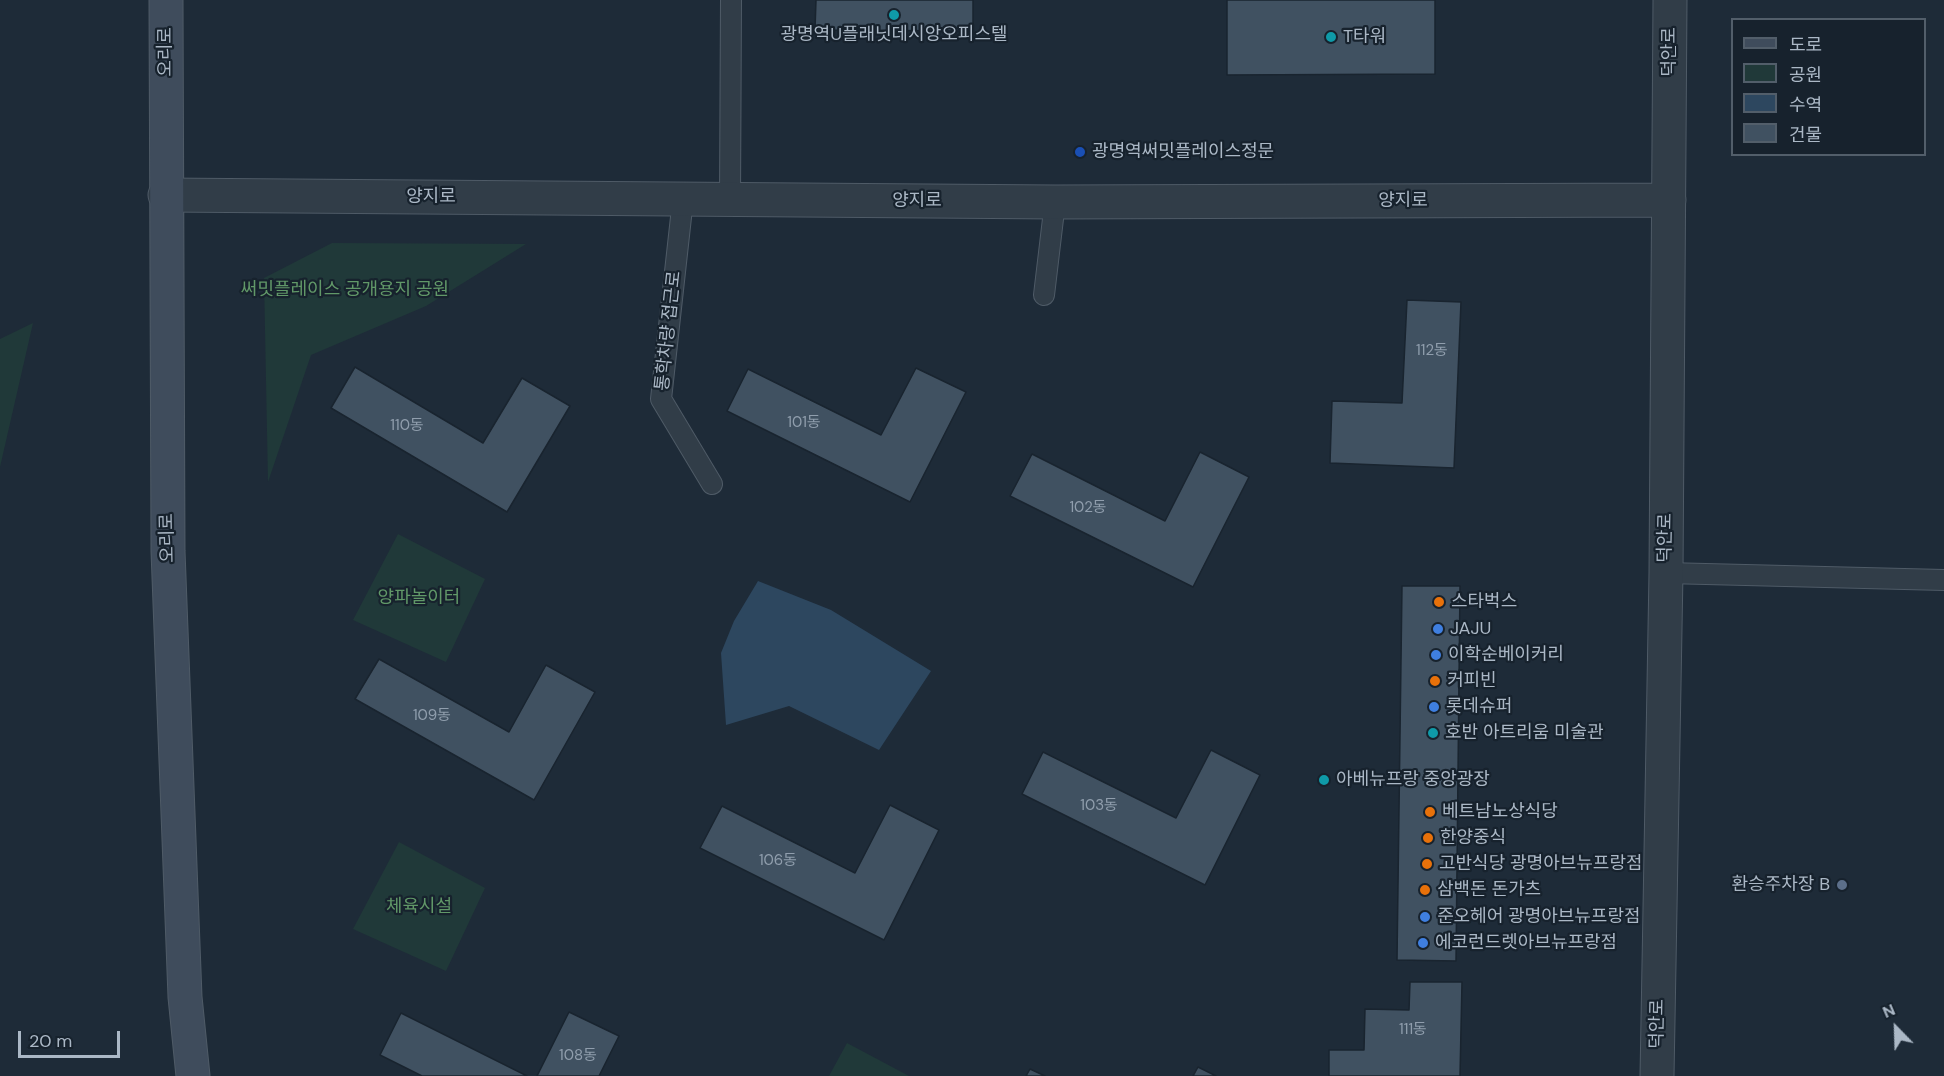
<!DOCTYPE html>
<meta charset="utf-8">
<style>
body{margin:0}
#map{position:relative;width:1944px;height:1076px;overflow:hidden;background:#1e2b38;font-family:"DM Sans","Noto Sans KR",sans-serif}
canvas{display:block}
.legend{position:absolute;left:1731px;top:18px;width:195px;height:138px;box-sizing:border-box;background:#17222d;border:2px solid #525e6a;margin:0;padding:8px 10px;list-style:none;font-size:18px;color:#abb8c6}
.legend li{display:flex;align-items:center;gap:12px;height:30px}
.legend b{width:30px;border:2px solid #525e6a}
.north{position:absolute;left:1866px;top:998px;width:60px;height:60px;-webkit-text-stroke:4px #17222d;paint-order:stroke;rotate:337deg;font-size:16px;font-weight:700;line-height:24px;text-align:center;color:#abb8c6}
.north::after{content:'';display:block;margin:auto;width:21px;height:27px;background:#abb8c6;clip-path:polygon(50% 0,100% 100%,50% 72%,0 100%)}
.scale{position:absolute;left:18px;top:1031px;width:102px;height:27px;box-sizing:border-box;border:3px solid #abb8c6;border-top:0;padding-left:8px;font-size:18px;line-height:21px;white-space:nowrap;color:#abb8c6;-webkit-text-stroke:4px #17222d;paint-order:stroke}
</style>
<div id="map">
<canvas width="1944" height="1076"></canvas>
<ul class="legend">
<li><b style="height:8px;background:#3f4c5c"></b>도로</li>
<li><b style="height:16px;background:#203939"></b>공원</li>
<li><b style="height:16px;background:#2d475f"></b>수역</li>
<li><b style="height:16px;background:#405161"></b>건물</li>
</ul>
<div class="north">N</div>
<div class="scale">20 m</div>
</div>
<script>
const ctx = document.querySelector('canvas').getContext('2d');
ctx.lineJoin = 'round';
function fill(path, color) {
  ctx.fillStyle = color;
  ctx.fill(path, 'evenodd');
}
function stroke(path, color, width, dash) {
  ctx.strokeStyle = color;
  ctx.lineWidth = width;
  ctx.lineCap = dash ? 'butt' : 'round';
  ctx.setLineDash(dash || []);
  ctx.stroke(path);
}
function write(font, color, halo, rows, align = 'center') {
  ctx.font = font + ' "DM Sans","Noto Sans KR",sans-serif';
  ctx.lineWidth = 4.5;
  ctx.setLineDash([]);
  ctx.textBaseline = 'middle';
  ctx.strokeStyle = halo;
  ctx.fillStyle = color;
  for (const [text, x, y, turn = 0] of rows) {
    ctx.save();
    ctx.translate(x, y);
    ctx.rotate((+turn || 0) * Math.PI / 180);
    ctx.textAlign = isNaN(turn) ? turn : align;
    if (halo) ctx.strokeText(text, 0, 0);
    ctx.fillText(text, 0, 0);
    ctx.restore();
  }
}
fill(new Path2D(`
 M332,243l194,1 -100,62 -115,49 -43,127 -4,-204z
 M33,323l-33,144v-128z
 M398,534l87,45 -39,83 -93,-42z
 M399,842l86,46 -39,83 -93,-42z
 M847,1043l62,33h-80z`), '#203939');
fill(new Path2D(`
 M758,581l73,29 100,61 -52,79 -90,-44 -63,19 -5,-72 13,-32z`), '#2d475f');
const building = new Path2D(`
 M816,0h157v31l-158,-1z
 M1227,0h208v74l-208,1z
 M1407,300l54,2 -7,166 -124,-5 2,-62 70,2z
 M355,367l128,76 39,-65 48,28 -63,106 -176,-104z
 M916,368l50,24 -56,110 -183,-91 21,-42 133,66z
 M1200,452l49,25 -56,110 -183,-91 22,-42 133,67z
 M1402,586h58l-4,375 -59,-1z
 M379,659l130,73 37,-67 49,27 -61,108 -179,-101z
 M1211,750l49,25 -55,110 -183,-91 21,-42 133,66z
 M890,805l49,25 -55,110 -184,-92 22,-42 133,67z
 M1410,982h52l-2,94h-131v-26h35l1,-41 44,1z
 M569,1012l50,24 -20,40h-62z
 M401,1013l126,63h-105l-42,-21z
 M1198,1067l18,9h-23z
 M1030,1069l15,7h-19z`);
fill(building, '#405161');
stroke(building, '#19242f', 1.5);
const service = new Path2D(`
 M683,199l-22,200 51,85
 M730,200l1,-200
 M1044,295l11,-93
 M1666,573l278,7`);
const tertiary = new Path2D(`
 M165,195l890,7 614,-2
 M1657,1076l9,-503 4,-573`);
const secondary = new Path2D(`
 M166,0l2,551 17,446 8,79`);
stroke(service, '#4f5b67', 22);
stroke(tertiary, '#4f5b67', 35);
stroke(secondary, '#4f5b67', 35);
stroke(service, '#313d48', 20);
stroke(tertiary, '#313d48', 33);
stroke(secondary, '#3f4c5c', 33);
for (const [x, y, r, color] of [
 [894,15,6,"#0f9aa8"],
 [1331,37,6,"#0f9aa8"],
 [1080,152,6,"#1a4fb4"],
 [1439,602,6,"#e8710a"],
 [1438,629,6,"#3f7fe0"],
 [1436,655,6,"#3f7fe0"],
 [1435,681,6,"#e8710a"],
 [1434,707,6,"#3f7fe0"],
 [1433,733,6,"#0f9aa8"],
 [1324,780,6,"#0f9aa8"],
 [1430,812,6,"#e8710a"],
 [1428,838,6,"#e8710a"],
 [1427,864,6,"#e8710a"],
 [1842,885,6,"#5c6f8a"],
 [1425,890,6,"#e8710a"],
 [1425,917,6,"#3f7fe0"],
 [1423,943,6,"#3f7fe0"]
]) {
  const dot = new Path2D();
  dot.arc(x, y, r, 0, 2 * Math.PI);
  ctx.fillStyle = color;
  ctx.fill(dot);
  stroke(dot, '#17222d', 2);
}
write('15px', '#909ead', null, [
 ["112동",1432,351],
 ["101동",804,423],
 ["110동",407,426],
 ["102동",1088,508],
 ["109동",432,716],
 ["103동",1099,806],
 ["106동",778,861],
 ["111동",1413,1030],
 ["108동",578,1056]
]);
write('18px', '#abb8c6', '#17222d', [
 ["광명역U플래닛데시앙오피스텔",894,35,"center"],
 ["T타워",1343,37],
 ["광명역써밋플레이스정문",1092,152],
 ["스타벅스",1451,602],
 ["JAJU",1450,629],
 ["이학순베이커리",1448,655],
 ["커피빈",1447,681],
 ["롯데슈퍼",1446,707],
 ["호반 아트리움 미술관",1445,733],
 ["아베뉴프랑 중앙광장",1336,780],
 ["베트남노상식당",1442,812],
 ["한양중식",1440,838],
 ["고반식당 광명아브뉴프랑점",1439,864],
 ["환승주차장 B",1830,885,"right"],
 ["삼백돈 돈가츠",1437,890],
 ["준오헤어 광명아브뉴프랑점",1437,917],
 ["에코런드렛아브뉴프랑점",1435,943]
], 'left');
write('18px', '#abb8c6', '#17222d', [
 ["오리로",166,52,-90],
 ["덕안로",1670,52,-90],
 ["양지로",431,197],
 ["양지로",917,201],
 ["양지로",1403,201],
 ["통학차량 접근로",669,331,-84],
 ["오리로",168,538,-91],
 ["덕안로",1666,538,-89],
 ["덕안로",1658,1024,-89]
]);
write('18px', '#619868', '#17222d', [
 ["써밋플레이스 공개용지 공원",345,290],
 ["양파놀이터",419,598],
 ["체육시설",419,907]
]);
</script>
